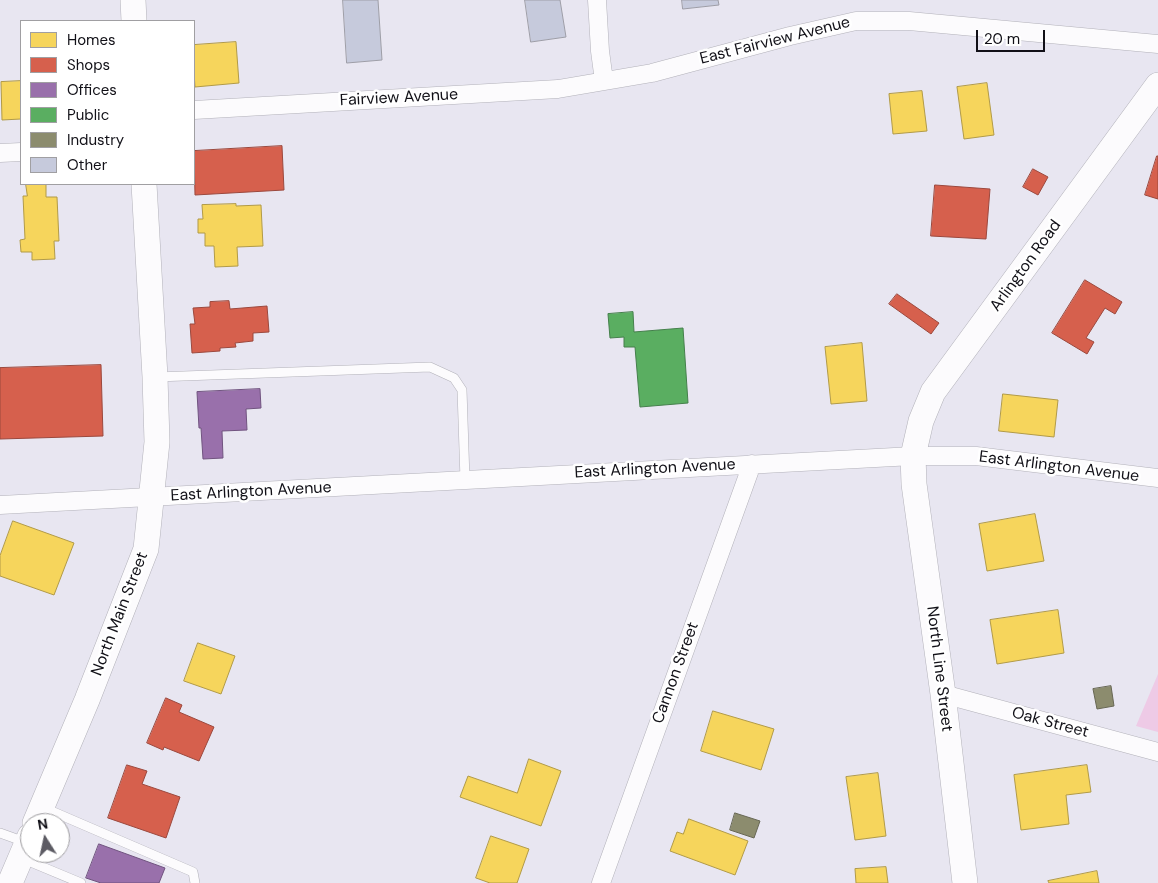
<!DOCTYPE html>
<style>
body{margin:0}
#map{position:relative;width:1158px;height:883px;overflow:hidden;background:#e8e6f1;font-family:"DM Sans",sans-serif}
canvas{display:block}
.legend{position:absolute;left:20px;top:20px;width:175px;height:165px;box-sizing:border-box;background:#fff;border:1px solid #a09fa2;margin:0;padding:6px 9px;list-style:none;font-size:15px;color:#111017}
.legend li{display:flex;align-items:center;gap:10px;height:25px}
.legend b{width:25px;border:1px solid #a09fa2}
.north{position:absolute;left:20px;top:813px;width:50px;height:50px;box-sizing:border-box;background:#fff;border:1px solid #a09fa2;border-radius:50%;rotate:350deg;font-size:14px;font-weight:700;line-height:20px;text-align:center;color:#111017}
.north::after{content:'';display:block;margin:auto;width:18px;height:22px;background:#5c5b63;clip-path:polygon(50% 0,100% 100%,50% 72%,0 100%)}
.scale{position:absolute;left:976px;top:30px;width:69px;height:22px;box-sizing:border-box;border:2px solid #111017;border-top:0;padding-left:6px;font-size:15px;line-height:18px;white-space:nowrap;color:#111017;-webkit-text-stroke:4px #fff;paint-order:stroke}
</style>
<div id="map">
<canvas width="1158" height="883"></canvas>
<ul class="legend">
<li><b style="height:14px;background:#f6d55c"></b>Homes</li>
<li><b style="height:14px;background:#d6604d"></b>Shops</li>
<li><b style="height:14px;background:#9970ab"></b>Offices</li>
<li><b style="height:14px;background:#5aae61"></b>Public</li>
<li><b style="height:14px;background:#8c8c6e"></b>Industry</li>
<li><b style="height:14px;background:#c6cadc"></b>Other</li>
</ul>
<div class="north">N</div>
<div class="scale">20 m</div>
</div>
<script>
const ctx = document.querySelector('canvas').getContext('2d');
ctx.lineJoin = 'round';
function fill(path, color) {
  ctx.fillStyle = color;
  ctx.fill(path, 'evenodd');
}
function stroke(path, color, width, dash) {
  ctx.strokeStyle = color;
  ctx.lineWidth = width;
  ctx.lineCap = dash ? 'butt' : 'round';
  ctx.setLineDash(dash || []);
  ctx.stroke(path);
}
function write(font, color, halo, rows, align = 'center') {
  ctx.font = font + ' "DM Sans",sans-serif';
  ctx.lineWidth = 5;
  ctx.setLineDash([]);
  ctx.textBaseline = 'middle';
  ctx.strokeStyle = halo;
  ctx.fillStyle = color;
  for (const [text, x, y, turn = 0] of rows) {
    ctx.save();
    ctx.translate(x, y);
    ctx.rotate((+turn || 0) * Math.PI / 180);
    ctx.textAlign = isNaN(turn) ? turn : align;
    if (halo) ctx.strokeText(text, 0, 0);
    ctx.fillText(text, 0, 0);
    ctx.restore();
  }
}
fill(new Path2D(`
 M1158,674v58l-22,-6z`), '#eecae6');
const homes = new Path2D(`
 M236,42l3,41 -44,4 -1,-14v-28z
 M21,81v38l-19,1 -1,-38z
 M987,83l7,52 -30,4 -7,-52z
 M922,91l5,40 -34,3 -4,-40z
 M26,184h20v13h11l2,44h-5l1,18 -23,1v-8h-11l-1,-12 5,-1 -2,-43h4z
 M236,204v2l25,-1 2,41 -26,1 1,19 -23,1 -1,-21h-9v-13h-7v-14h5l-1,-14z
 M862,343l5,58 -36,3 -6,-57z
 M1003,394l55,6 -4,37 -55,-6z
 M1035,514l9,47 -57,10 -8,-47z
 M13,521l61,22 -20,52 -54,-19v-20z
 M1058,610l6,43 -67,11 -7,-44z
 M198,643l37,13 -14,38 -37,-13z
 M713,711l61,18 -13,41 -60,-19z
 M529,759l32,12 -20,55 -81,-29 8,-21 49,17z
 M1087,765l4,27 -25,3 3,29 -48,6 -7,-55z
 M878,773l8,63 -31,4 -9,-63z
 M689,819l59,22 -13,34 -65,-24 7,-19 6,2z
 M491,836l38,13 -12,34h-27l-14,-5z
 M886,867l2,16h-32l-1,-14z
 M1097,871l2,12h-50l-1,-2z`);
fill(homes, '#f6d55c');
stroke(homes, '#b19a47', 1);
const shops = new Path2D(`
 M282,146l2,44 -89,5 -1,-44z
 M1157,156h1v43l-13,-4z
 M1033,169l15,8 -10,18 -15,-8z
 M935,185l55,4 -4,50 -55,-3z
 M1085,280l37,22 -7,12 -10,-6 -19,30 8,4 -7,12 -35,-21z
 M897,294l42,29 -8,11 -42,-30z
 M229,301l1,8 37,-3 2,26 -16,1v8l-18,2 1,4 -16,1v3l-28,2 -2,-29h5l-2,-16 17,-1v-5z
 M101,365l2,71 -103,3v-71z
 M166,698l16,7 -3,7 35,15 -15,34 -35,-14 -1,3 -16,-7z
 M127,765l20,6 -5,13 38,13 -14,41 -58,-20z`);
fill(shops, '#d6604d');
stroke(shops, '#9b483d', 1);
const offices = new Path2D(`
 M260,389l1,19 -15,1 1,21 -25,1 1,27 -20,1 -2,-31h-2l-2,-36z
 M99,844l66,24 -6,15h-58l-15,-5z`);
fill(offices, '#9970ab');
stroke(offices, '#70537f', 1);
const public = new Path2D(`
 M633,312l1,20 49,-4 5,75 -48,4 -5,-60h-11v-10l-14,1 -2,-24z`);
fill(public, '#5aae61');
stroke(public, '#447f4b', 1);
const industry = new Path2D(`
 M1111,686l3,20 -17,3 -4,-20z
 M735,813l25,8 -6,17 -24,-8z`);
fill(industry, '#8c8c6e');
stroke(industry, '#676754', 1);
const building = new Path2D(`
 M343,0h35l4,60 -35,3z
 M525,0h35l6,37 -35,5z
 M682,0h36l1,5 -36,4z`);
fill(building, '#c6cadc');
stroke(building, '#9e9ea7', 1);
const lane = new Path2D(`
 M156,377l274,-10 24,11 8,12 3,90
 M42,807l151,65 2,11
 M0,833l25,9
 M21,858l60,25`);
const street = new Path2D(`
 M597,0l3,51 4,30
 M194,110l364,-21 94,-16 138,-37 66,-15h53l249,23
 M0,153l21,-1
 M0,505l913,-49h63l182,22
 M943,694l215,58
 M601,883l151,-419`);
const secondary = new Path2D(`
 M133,0l1,21
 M35,823l52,-123 59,-151 11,-107 -2,-65 -11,-193
 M10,883l20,-47
 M965,883l-22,-189 -29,-210 -1,-28 8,-35 12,-29 225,-307`);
stroke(lane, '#b2b1b9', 10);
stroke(street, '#b2b1b9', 19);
stroke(secondary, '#b2b1b9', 26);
stroke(lane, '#fcfbfd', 9);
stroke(street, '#fcfbfd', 18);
stroke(secondary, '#fcfbfd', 25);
write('16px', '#111017', '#fff', [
 ["East Fairview Avenue",775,41,-14],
 ["Fairview Avenue",399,98,-3],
 ["Arlington Road",1026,266,-54],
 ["East Arlington Avenue",1059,467,7],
 ["East Arlington Avenue",655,469,-3],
 ["East Arlington Avenue",251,492,-3],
 ["North Main Street",120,614,-69],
 ["North Line Street",939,669,83],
 ["Cannon Street",676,673,-70],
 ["Oak Street",1050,723,15]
]);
</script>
